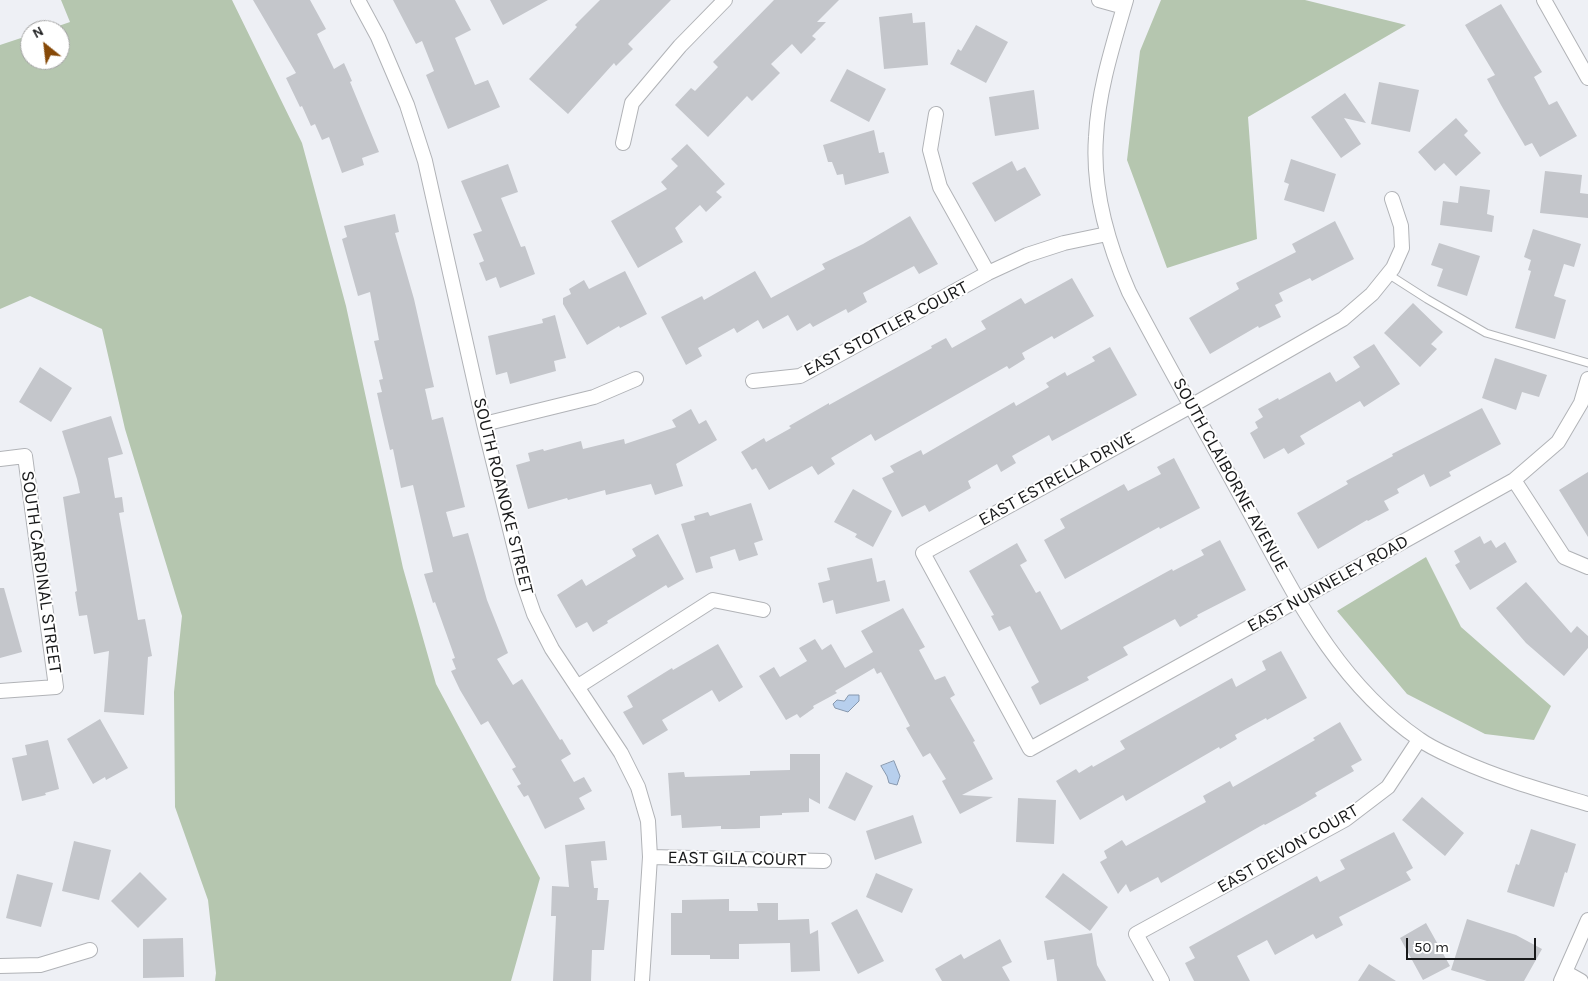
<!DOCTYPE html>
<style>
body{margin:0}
#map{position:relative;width:1588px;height:981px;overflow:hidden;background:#eef0f5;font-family:Karla,sans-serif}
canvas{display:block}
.north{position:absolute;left:20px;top:20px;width:50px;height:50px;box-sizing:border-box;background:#fff;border:1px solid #a3a3a3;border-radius:50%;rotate:331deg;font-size:14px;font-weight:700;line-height:20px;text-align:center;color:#18191a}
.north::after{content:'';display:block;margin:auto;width:18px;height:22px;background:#864908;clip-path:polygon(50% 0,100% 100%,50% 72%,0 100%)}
.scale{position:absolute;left:1406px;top:938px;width:130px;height:22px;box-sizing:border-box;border:2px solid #18191a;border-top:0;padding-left:6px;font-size:15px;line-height:18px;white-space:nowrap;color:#18191a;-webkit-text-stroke:4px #fff;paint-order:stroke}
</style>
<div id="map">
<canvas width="1588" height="981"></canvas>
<div class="north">N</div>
<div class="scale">50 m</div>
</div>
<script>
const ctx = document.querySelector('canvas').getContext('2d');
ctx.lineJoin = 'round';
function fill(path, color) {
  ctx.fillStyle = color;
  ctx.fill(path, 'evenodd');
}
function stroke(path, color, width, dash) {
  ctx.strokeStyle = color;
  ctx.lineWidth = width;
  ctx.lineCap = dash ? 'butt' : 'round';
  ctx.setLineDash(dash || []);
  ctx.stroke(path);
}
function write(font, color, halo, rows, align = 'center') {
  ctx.font = font + ' Karla,sans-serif';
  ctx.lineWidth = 4;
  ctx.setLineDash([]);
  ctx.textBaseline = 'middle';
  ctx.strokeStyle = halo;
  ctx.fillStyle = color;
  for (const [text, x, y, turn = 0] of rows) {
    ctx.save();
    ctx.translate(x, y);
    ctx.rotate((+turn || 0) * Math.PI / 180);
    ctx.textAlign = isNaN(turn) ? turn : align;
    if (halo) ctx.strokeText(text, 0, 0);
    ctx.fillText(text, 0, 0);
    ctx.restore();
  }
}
fill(new Path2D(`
 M61,0h171l70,143 44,163 57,262 33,116 104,194 -29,103h-296l1,-8 -8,-73 -33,-93 -1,-115 8,-76 -57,-187 -23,-100 -72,-33 -30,13v-264l30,-10v25h30v-30h-13l23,-8z
 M1161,0h144l101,25 -158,92 9,122 -90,29 -40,-108 13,-109z
 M1426,557l35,70 90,79 -17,34 -49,-6 -78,-40 -70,-83z`), '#b5c6af');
const water = new Path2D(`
 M849,695h10v6l-11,11 -13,-4 -2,-4 4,-4 7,1z
 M894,761l6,15 -3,9 -8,-2 -2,-7 -6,-10z`);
fill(water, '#b7cfed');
stroke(water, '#8798ae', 1);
fill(new Path2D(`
 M253,0h57l16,29 -9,5 17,35 10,-6 8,18 -2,1 29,70 -17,6 2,7 -22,8 -13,-36 -7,3 -7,-16 -4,2 -9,-20 -2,1 -14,-29 10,-5z
 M393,0h62l16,30 -16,8 20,47 13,-5 12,27 -52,22 -22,-54 8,-4 -12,-30 -6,3z
 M490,0h58l-45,25z
 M600,0h71l-43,44 5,5 -17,17 -2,-3 -46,51 -39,-35 48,-52 -2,-2z
 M774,0h65l-22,22h9l-14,14 4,3 -15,15 -9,-10 -21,20 9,9 -28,28 -5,-5 -39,41 -33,-32 16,-17 4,3 23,-24 -5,-5z
 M1501,4l41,68 -8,5 15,28 8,-4 20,35 -37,21 -8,-14 -7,3 -24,-41 -14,-26 8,-4 -30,-50z
 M912,13l1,10 12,-1 3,43 -44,4 -5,-52z
 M976,25l32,17 -22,41 -36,-19 8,-15 3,2z
 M847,69l39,20 -17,33 -39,-21z
 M1379,82l40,8 -9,42 -39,-8z
 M1034,90l5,39 -44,7 -6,-39z
 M1345,93l21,30 -22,-5 17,26 -20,14 -30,-41z
 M1456,118l12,13 -4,4 17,18 -25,23 -12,-13 -9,8 -17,-19z
 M874,130l5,23 5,-1 5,21 -44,12 -2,-11 -6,1 -5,-13h-4l-5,-17z
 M687,144l38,40 -9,8 6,5 -16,15 -6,-7 -25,23 8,14 -45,26 -27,-47 56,-32 -6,-7 17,-16 -7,-7z
 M1291,159l45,15 -12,38 -40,-12 5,-16 -5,-2z
 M1012,161l5,10 8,-4 16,28 -46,27 -23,-39z
 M508,164l10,28 -17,6 20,49 4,-1 10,28 -35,14 -4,-11 -10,4 -7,-18 5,-2 -11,-27 9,-3 -21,-50z
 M1545,171l37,4 -2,18 8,1v24l-48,-5z
 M1460,186l30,4 -3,24 7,2 -2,16 -52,-7 3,-24 15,2z
 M395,214l4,18 -4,1 19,66 20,88 -9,2 7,31 11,-3 22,90 -19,5 7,25 15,-4 19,67 21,53 -11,6 16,26 9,-6 38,61 2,-1 9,15 -10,6 13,22 10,-5 8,14 -13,7 6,11 -40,20 -17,-34 -4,2 -7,-11 4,-2 -9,-15 4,-2 -28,-46 -7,4 -21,-35 -9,-19 5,-2 -4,-10 3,-1 -20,-56 -2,1 -9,-29 9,-2 -20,-87 -12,3 -8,-39 -3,1 -9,-39 -4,-18 5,-1 -3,-12 4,-1 -9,-38 5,-1 -9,-48 -12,4 -16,-57 5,-2 -3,-11z
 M910,216l28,48 -19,10 -5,-8 -51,27 4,9 -19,11 -2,-4 -33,18 -3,-4 -13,8 -9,-16 -25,14 -5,-9 -21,13 -3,-5 -36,20 4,8 -16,9 -25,-48 41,-21 2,4 51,-29 16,27 54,-29 -3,-5 41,-20z
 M1335,221l19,38 -42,22 -2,-3 -31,15 4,8 -8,4 6,12 -22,11 -1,-2 -48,28 -21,-36 50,-29 -3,-6 60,-31 -4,-8z
 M1533,229l48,15 -7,23 -10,-3 -10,32 12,4 -11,39 -40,-11 16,-57 -3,-1 3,-10 -7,-3z
 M1439,243l41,13 -13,40 -30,-10 6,-17 -12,-4z
 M625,271l22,43 -27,14 -1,-2 -32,19 -24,-41v-6l8,-4 -2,-5 15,-9 5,9z
 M1072,278l22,38 -40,23 -2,-3 -30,17 3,6 -16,10 -2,-3 -132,75 -4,-7 -40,24 4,6 -17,11 -6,-9 -43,24 -13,-22 -4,2 -11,-18 23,-14 2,4 25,-14 -2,-2 40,-23v2l103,-57 -1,-2 15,-8 6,10 34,-19 -5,-8 40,-23 4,6z
 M1413,303l30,29 -12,12 6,5 -17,18 -36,-34z
 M555,315l11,43 -12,3 2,10 -46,13 -3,-12 -11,3 -8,-39 55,-13 -1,-4z
 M1374,344l26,40 -36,23 -4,-6 -60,35 5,8 -17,10 -4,-6 -20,11 -14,-26 8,-5 -3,-6 8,-5 -5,-8 20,-11 1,2 51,-28 6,10 24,-15 -7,-10z
 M1110,347l27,48 -85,46 -3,-6 -37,21 4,7 -15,9 -4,-8 -29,17 3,7 -42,24 -4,-7 -23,12 -20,-39 12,-6 -4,-6 31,-16 2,5 91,-53 2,4 33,-19 -3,-4 19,-11 2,4 28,-15 -3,-4z
 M1495,358l52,17 -8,22 -17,-5 -6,18 -34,-12z
 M40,367l32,21 -21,34 -32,-20z
 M1482,408l19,36 -52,28 2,4 -21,11 -6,-13 -27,15 2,4 -15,8 5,9 -21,11 -1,-1 -49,29 -21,-36 51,-29 -2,-3 47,-25 -1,-2z
 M691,409l8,15 7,-4 11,20 -41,24 7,22 -28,9 -4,-11 -45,11 -1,-5 -37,10 -1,-2 -39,11 -12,-44 14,-4 -2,-8 15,-4 1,2 37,-10 2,8 41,-10 1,5 51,-17 -4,-7z
 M111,416l12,38 -15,4 7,40 7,-1 2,15 -5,1 19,107 7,-1 7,37 -4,1 -4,58 -40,-3 5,-61 -15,3 -7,-39 -8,1 -4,-24 2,-1 -14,-94 17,-4 -3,-14 -15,-48z
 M1174,458l26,50 -40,21 -1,-2 -94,52 -21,-39 21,-12 -5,-9 64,-35 4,7 33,-17 -4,-7z
 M1588,472v65l-29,-47z
 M853,489l39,22 -19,36 -18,-10 2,-3 -23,-12z
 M751,503l12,37 -9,3 4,12 -19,6 -4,-12 -25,8 3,11 -17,5 -15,-49 14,-4 -1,-4 14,-4 2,4z
 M658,534l26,45 -16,9 -2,-3 -59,36 1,2 -15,9 -6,-10 -11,6 -19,-33 25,-16 4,7 50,-30 -4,-7z
 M1480,536l4,8 7,-4 5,8 9,-6 12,20 -47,28 -15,-25 5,-3 -6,-11z
 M1220,540l26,50 -49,25 1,2 -18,10 -5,-8 -52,28 5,8 -41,22 2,3 -49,25 -9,-18 8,-5 -12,-23 -17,-33 -11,5 -8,-15 3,-1 -25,-44 48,-28 10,18 -7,4 16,28 4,-2 21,39 111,-61 1,2 31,-16 -3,-5z
 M872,558l5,24 8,-2 5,21 -54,13 -3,-14 -10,3 -5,-20 12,-3 -3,-12z
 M1526,582l45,51 6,-7 11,10v12l-24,28 -38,-33 -30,-35z
 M0,588h4l18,64 -22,6z
 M903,608l22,39 -6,3 16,30 10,-4 10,19 -5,3 25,43 -2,1 20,37 -31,16 31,2 -33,17 -18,-33 4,-2 -16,-26 -7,4 -17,-29 4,-2 -29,-54 -4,2 -3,-6 -39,23 2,2 -24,13 1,2 -14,10 -3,-4 -11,6 -27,-44 15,-9 6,10 27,-16 -8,-13 16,-9 7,11 9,-6 14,24 28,-16 -12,-21z
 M718,644l25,43 -24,15 -7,-12 -50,30 6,10 -25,15 -20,-33 10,-5 -6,-11 45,-28 1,2z
 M1281,651l26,47 -40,22 -1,-2 -31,17 2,4 -17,10 -1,-2 -93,54 -3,-6 -43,25 -24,-39 20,-12 3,4 13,-8 1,2 32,-18 -5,-8 112,-63 4,9 30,-17 -4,-9z
 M100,719l28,49 -22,12 -1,-3 -12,7 -26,-45z
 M1340,722l22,38 -11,6 3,5 -39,22 2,3 -17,10 -35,19 -1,-1 -103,59 -3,-6 -28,15 -4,-8 -8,10 -18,-32 7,-4 -3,-7 18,-11 4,6 80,-44 -3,-6 27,-15 3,6 82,-47 -2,-2z
 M48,740l11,49 -14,4 1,2 -24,6 -10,-43 15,-3 -2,-10z
 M790,754h30v50l-11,-6v14l-27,1v2l-22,1v12l-25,1h-14v-3l-39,2 -1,-13 -10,1 -3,-43 16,-1 1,5 65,-2v-4l40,-1z
 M846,772l27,14 -18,35 -27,-13z
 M1422,797l42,36 -19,23 -43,-36z
 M1018,798l38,2 -2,44 -38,-2z
 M913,815l9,28 -47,17 -9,-29z
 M1531,829l45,15 -9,29 -2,-1 -11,35 -47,-15 9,-28 3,1z
 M1394,832l19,36 -7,4 5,8 -72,37 4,8 -27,14 -3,-5 -38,21 -8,-15 -30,16 13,25h-56l-9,-18 10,-5 -6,-11 128,-71 3,6 25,-13 -5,-9z
 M74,841l37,9 -12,50 -37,-9z
 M605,841l2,19 -16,1 3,27h4l-1,12h12l-5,50h-12l-1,31h-38l3,-65h-5l1,-30 17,1 -4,-42z
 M140,872l27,27 -29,29 -27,-27z
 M876,873l37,16 -11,24 -36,-16z
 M1063,873l45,34 -18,24 -45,-34z
 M17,874l36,9 -12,44 -35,-9z
 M729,899v12h29l-1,-8h21v17l31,-1 1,15 8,-4 2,41 -29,1 -1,-29 -51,1v15h-29v-4h-39v-42h11v-13z
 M857,909l27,52 -26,13 -27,-51z
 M1467,919l49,16 26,14 -18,32h-37l-36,-11z
 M1426,923l24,43 -27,14 -23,-42z
 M1092,933l5,32 9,16h-49l-3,-22 -7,1 -3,-19z
 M183,938l1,39 -41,1v-39z
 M1000,939l12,23 -10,5 8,14h-68l-7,-12 26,-15 3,5z
 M1369,964l27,17h-38z`), '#c4c6cb');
const lane = new Path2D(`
 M1388,274l39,25 59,34 102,30`);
const street = new Path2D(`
 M358,0l20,37 29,68 18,56 59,263 39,158 11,32 18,35 69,104 17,34 10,34 2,36 -8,124
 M1099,0l25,7
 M1126,0c-13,45 -28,91 -30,137 -4,54 12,107 33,155 35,67 73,133 109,199 51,91 92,187 181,248 12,9 27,15 40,21 42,19 85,31 129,44
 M1544,0l44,78
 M936,114l-6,36 10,37 48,86
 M623,143l9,-40 48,-57 45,-46
 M1392,199l9,27 1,22 -9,20 -21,26 -29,25 -152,87 -268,147 107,196 484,-269 44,-38 23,-39 7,-24
 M753,381l47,-5 188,-103 39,-18 37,-12 43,-9
 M484,424l110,-27 42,-18
 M0,459l25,-3 31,231 -56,4
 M1514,480l50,77 24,10
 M577,687l136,-87 50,10
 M650,857l174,4
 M0,966l40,-1 50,-15
 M1565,972l16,9
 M1162,981l-26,-47 210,-115 42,-32 31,-47
 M1561,981l27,-61`);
stroke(lane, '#b1b3b7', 9);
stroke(street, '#b1b3b7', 16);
stroke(lane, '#fff', 7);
stroke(street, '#fff', 14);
write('18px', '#18191a', '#fff', [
 ["EAST STOTTLER COURT",886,329,-28],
 ["SOUTH CLAIBORNE AVENUE",1230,475,61],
 ["EAST ESTRELLA DRIVE",1057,479,-29],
 ["SOUTH ROANOKE STREET",503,496,76],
 ["SOUTH CARDINAL STREET",41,572,82],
 ["EAST NUNNELEY ROAD",1328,584,-29],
 ["EAST DEVON COURT",1288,849,-30],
 ["EAST GILA COURT",737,859,1]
]);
</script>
